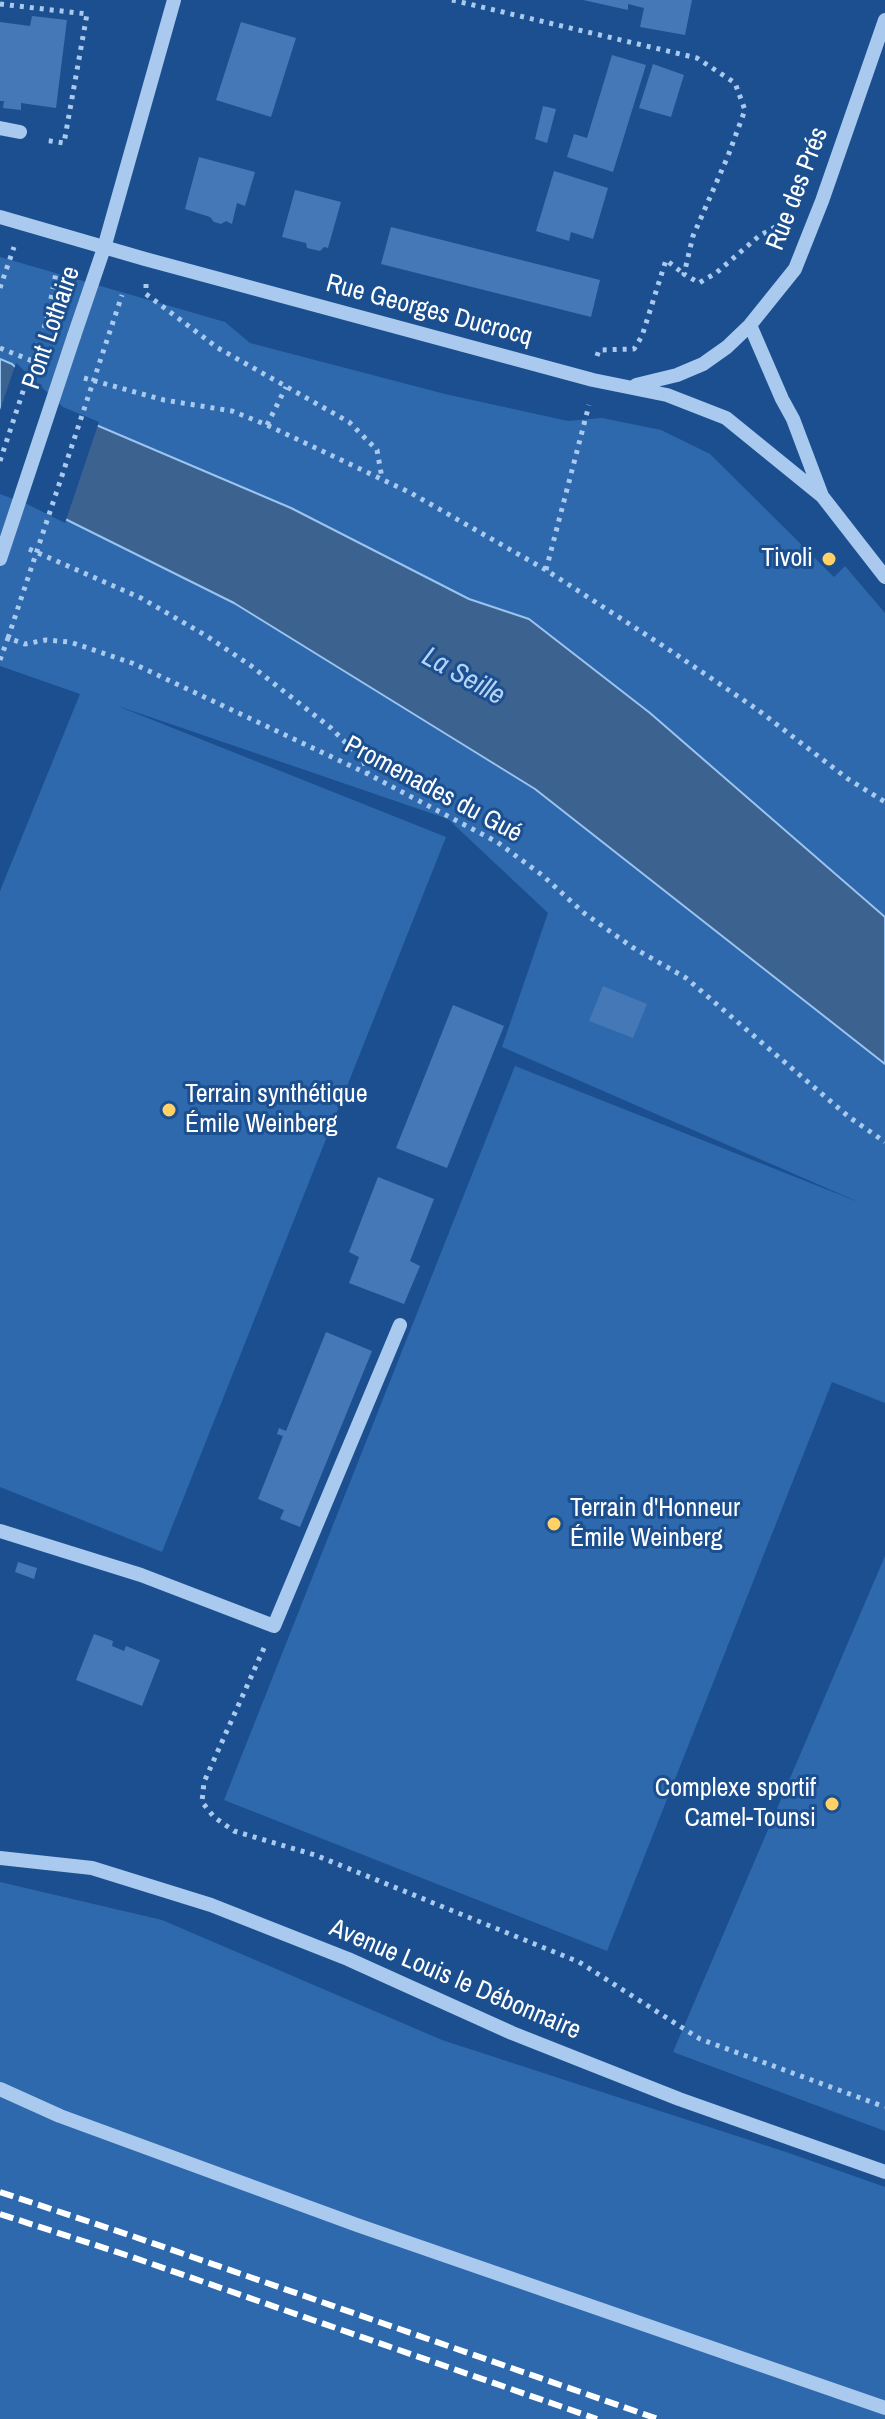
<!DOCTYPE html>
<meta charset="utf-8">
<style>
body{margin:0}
canvas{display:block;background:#1b4f8f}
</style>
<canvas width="885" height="2419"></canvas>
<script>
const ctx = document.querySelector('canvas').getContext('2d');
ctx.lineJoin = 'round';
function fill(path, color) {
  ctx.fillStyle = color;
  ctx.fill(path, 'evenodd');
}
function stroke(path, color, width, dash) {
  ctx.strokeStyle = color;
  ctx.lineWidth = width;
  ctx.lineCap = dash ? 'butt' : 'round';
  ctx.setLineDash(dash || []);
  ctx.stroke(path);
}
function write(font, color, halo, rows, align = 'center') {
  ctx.font = font + ' "Archivo Narrow",sans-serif';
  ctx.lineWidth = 6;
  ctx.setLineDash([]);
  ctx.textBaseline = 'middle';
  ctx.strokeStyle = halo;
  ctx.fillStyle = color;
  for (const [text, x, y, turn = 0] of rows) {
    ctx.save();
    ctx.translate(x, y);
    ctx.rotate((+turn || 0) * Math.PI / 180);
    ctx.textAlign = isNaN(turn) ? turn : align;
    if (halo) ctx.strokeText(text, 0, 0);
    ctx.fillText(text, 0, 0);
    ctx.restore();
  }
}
fill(new Path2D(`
 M0,257l225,65 25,21 195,51 123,27 34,-3 59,12 49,24 124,123 11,-11 40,47v304l-235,-204 -121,-94 -60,-20 -178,-91 -291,-122z
 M0,484l27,16 207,103 301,186 350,275v339l-53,-21 -225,569 -383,-151 291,-734 346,137 -359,-156 46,-134 -100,-94 -333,-114 331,132 -284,715 -162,-65v-596l80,-197 -80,-28z
 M885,1556v575l-212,-79z
 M0,1882l162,38 280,120 344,112 99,35v232h-885z`), '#2e69ad');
const water = new Path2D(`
 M0,359l12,5 49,46 230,98 178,91 60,20 121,94 235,204v147l-350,-275 -301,-186 -207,-103 -27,-10z`);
fill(water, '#3c6290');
stroke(water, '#9cc4f0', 2);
fill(new Path2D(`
 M16,363l47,44 36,15 -34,101 -38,-19 -27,-10v-84z`), '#1b4f8f');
fill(new Path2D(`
 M583,0h109l-7,35 -45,-8 4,-19 -16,-4v6z
 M32,16l35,4 -11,88 -35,-5v7l-18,-2 1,-7h-4v-79l30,4z
 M241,22l55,16 -25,79 -55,-17z
 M612,55l34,10 -33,107 -46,-15 7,-23 13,4z
 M653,64l31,11 -13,42 -32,-9z
 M543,106l13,3 -9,34 -12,-4z
 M199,157l56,15 -10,34 -8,-3 -5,21 -6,-3 -5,3 -7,-2 -4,-5 -25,-8z
 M554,171l54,17 -15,51 -22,-7 -2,9 -33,-10z
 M295,190l46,12 -13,46 -4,-1 -4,4 -13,-3 -1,-5 -24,-6z
 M391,227l209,53 -9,37 -210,-53z
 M603,986l44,18 -14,34 -44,-17z
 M453,1005l51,21 -57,142 -51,-20z
 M378,1177l56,22 -24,62 10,5 -16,38 -55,-21 10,-26 -10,-5z
 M326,1332l46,19 -72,176 -20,-8 4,-9 -26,-11 25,-63 -6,-2 2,-6 7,3z
 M18,1562l19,6 -3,11 -19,-7z
 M94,1634l19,7 -1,5 12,5 2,-5 34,14 -18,46 -66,-26z`), '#4478b7');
stroke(new Path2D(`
 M452,0l245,58 38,25 10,27 -17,46 -35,80 -9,38 15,9 17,-10 43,-37 27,-15
 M0,4l87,10 -23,129 -21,-3
 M146,284v10l72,54 131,74 28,28 5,28
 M0,288l14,-41
 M0,348l40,16
 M597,356l2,-6 35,-1 8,-13 24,-76 18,14
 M84,378l80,22 68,11 35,14 144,68 135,77 125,81 87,59 90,69 37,23
 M267,425l19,-38
 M0,461l47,-142 9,-46
 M29,549l112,49 64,37 45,30 81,63 32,32 5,14
 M546,570l43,-165
 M8,638l114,-343
 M0,660l8,-22 17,6 21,-4 24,2 62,21 236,111 129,68 45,33 42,38 48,34 54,31 163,139 36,25
 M264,1648l-60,134 -2,20 12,15 20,14 81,24 264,107 121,77 185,68`), '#a9c9ee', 5, [4, 6]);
stroke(new Path2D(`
 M0,128l20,4
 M0,217l145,42 448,121 74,15 59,23 96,78 63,81
 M750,325l32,74 11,20 29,77
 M74,336l30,-88 70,-248
 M636,385l41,-10 26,-11 24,-17 23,-22 45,-56 27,-68 63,-181
 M0,1531l141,44 133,51 126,-301
 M0,1858l92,10 119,37 137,54 164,74 167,66 206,73
 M0,2089l60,27 297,109 528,183`), '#a9c9ee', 14);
stroke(new Path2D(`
 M0,2192l132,44 526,183
 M0,2214l132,43 465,162`), '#fff', 6, [14, 6]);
stroke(new Path2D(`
 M0,559l74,-223`), '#a9c9ee', 14);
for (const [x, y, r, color] of [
 [829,559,8,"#ffd166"],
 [169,1110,8,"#ffd166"],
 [554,1524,8,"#ffd166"],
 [832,1804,8,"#ffd166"]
]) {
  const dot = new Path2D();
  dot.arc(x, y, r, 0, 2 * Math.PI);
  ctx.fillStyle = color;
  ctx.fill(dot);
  stroke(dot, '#1b4f8f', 3);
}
write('26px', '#fff', '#1b4f8f', [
 ["Rue des Prés",798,189,-69],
 ["Rue Georges Ducrocq",429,311,15],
 ["Pont Lothaire",52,328,-71],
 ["Promenades du Gué",433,790,28],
 ["Avenue Louis le Débonnaire",455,1980,23]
]);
write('26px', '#fff', '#1b4f8f', [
 ["Tivoli",813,559],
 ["Terrain synthétique",185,1095,"left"],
 ["Émile Weinberg",185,1125,"left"],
 ["Terrain d'Honneur",570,1509,"left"],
 ["Émile Weinberg",570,1539,"left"],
 ["Complexe sportif",816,1789],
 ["Camel-Tounsi",816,1819]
], 'right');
write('italic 28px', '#b5d3f5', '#1b4f8f', [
 ["La Seille",463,677,29]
]);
</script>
